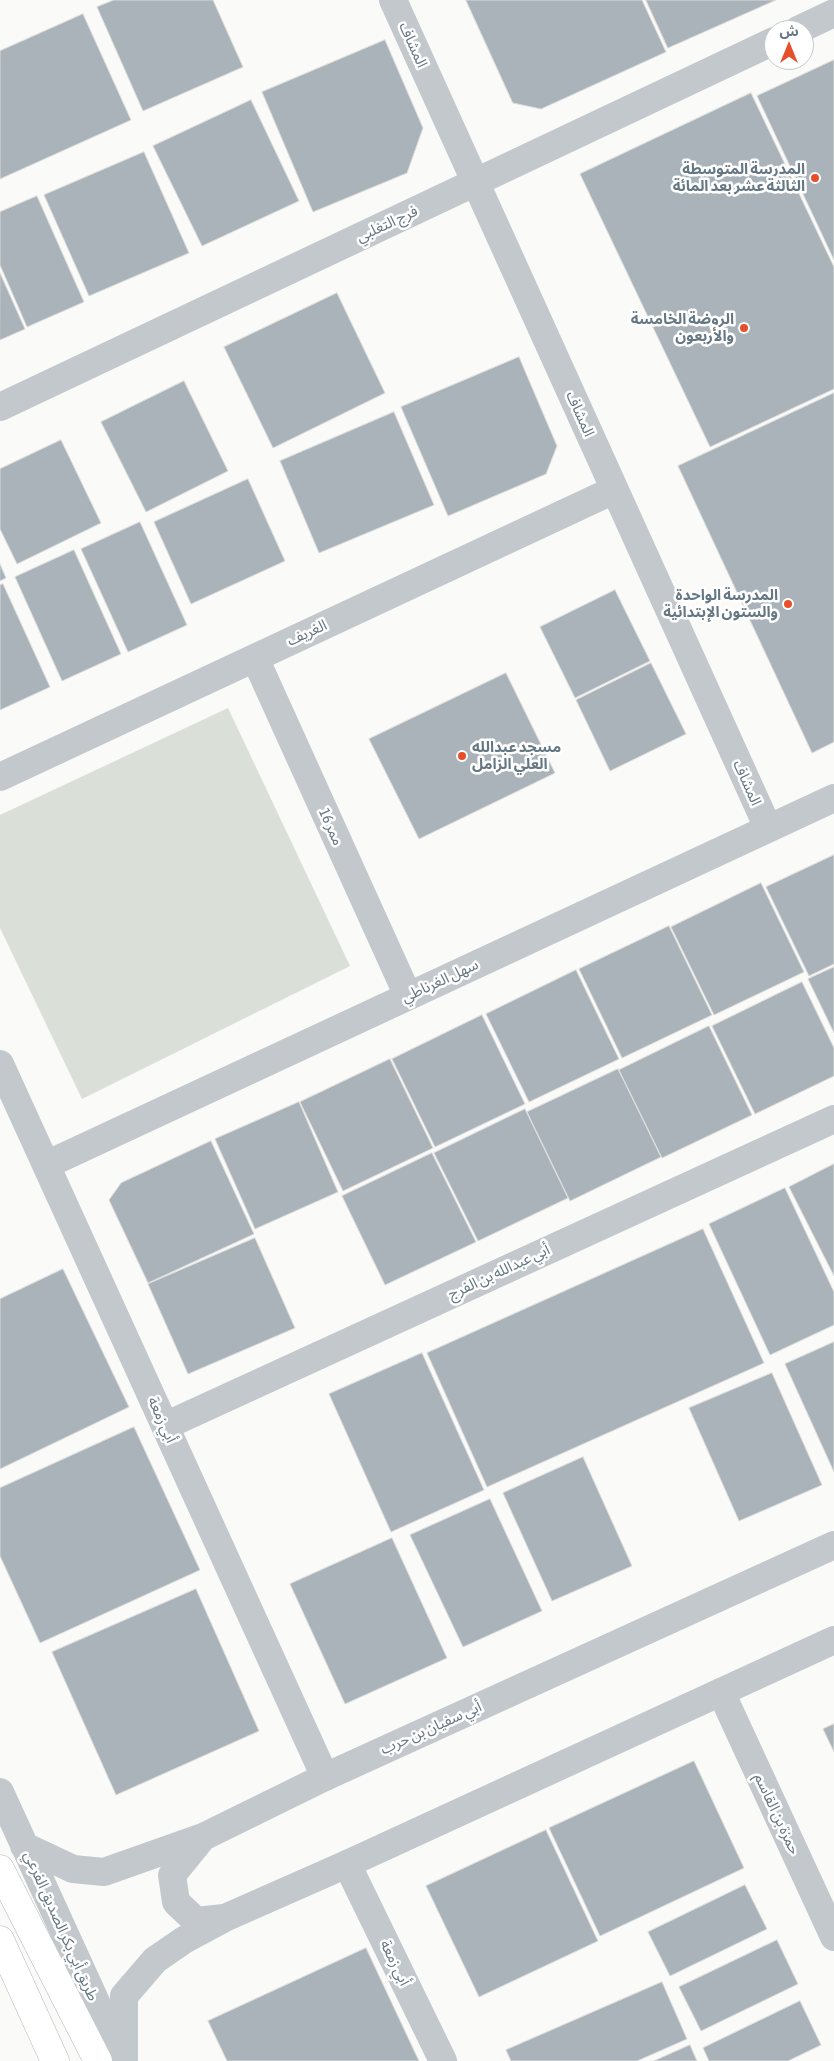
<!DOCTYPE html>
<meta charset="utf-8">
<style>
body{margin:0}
#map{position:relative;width:834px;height:2061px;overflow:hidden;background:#fafaf8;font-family:"Asap Condensed","Noto Sans Arabic",sans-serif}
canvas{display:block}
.north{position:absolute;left:764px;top:20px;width:50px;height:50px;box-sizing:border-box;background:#fff;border:1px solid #c1c9cd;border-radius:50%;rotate:0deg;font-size:14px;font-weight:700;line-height:20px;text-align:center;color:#647783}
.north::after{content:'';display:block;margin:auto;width:18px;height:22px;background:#e74f2b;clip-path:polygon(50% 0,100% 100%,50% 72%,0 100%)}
</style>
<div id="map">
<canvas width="834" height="2061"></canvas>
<div class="north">ش</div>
</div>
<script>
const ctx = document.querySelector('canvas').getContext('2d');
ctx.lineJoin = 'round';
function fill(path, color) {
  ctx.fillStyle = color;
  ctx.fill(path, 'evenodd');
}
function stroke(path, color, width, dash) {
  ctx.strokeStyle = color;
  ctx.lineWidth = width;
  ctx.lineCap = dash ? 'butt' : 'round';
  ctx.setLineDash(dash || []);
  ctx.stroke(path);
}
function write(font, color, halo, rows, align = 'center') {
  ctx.font = font + ' "Asap Condensed","Noto Sans Arabic",sans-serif';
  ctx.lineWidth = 5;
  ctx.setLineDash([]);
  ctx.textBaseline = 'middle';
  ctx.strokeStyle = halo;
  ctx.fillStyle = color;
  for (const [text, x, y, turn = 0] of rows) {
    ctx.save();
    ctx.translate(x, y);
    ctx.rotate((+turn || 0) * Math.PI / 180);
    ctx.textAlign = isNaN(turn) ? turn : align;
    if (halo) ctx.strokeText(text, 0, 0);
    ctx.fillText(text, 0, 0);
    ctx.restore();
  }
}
fill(new Path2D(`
 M228,708l122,258 -268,133 -82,-171v-113z`), '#dadfd7');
const building = new Path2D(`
 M114,0h99l30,67 -100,44 -46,-104z
 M466,0h176l24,52 -125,57 -28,-6z
 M646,0h130l-108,48z
 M83,14l48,106 -131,59v-128z
 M385,40l38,88 -16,45 -94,39 -51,-120z
 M834,60v200l-77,-164z
 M751,93l83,174v122l-124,58 -130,-273z
 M251,100l48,101 -97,45 -49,-100z
 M144,152l45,101 -100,43 -45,-101z
 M37,196l47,106 -57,25 -27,-62v-53z
 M0,273l25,56 -25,11z
 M337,293l48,100 -112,55 -49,-101z
 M519,357l38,89 -11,28 -98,42 -47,-109z
 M184,381l44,90 -82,41 -45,-90z
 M834,393v349l-22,11 -134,-287z
 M394,412l40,93 -115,48 -39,-92z
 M61,440l40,83 -84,41 -17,-35v-60z
 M248,479l37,82 -94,43 -37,-82z
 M140,522l47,103 -59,27 -47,-103z
 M74,550l47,104 -59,27 -47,-104z
 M0,564l6,14 -6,3z
 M3,584l47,103 -50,23v-125z
 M615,590l35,71 -75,37 -35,-71z
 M651,663l35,71 -76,37 -34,-71z
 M506,673l49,100 -136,66 -50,-100z
 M834,855v109l-25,12 -43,-89z
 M761,883l43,89 -90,43 -43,-88z
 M669,926l43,89 -90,43 -43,-89z
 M834,967v66l-26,-54z
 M576,970l43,89 -90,43 -43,-88z
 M802,982l32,66v28l-79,38 -43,-88z
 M482,1015l43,89 -90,43 -43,-88z
 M709,1026l43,89 -90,43 -43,-88z
 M390,1059l43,89 -90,43 -43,-89z
 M618,1069l43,88 -91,44 -43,-89z
 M299,1102l39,90 -83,37 -40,-90z
 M525,1109l43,89 -90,43 -44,-88z
 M211,1141l43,93 -106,49 -39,-83 12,-17z
 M432,1153l44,89 -91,43 -43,-89z
 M834,1164v112l-45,-89z
 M785,1188l49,104v33l-64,30 -61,-131z
 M703,1229l61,134 -277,124 -60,-134z
 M255,1238l40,90 -107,46 -40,-90z
 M63,1269l66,138 -129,62v-170z
 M834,1342v130l-49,-108z
 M422,1353l62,137 -93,42 -62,-138z
 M772,1373l50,112 -83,36 -50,-113z
 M134,1427l66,143 -160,73 -40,-87v-68z
 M583,1457l49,109 -80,35 -49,-108z
 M490,1499l52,112 -79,36 -53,-112z
 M392,1538l55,120 -102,46 -55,-120z
 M196,1589l63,142 -143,64 -64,-143z
 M834,1724v28l-11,-23z
 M694,1761l50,107 -144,68 -51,-108z
 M546,1830l52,111 -119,56 -53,-111z
 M745,1885l22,44 -97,47 -22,-44z
 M777,1940l21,44 -97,47 -22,-44z
 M366,1948l53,113h-192l-19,-40z
 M662,1982l25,57 -50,22h-126l-5,-11z
 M800,2001l21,44 -33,16h-79l-6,-13z
 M690,2045l7,16h-43z`);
fill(building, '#aab3b9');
stroke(building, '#dcdcda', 1);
const primary = new Path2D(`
 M0,1869l98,192
 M0,1940l55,121`);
stroke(primary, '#b4babe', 29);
stroke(new Path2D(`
 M393,0l375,828
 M798,30l36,-17
 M0,407l774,-366
 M255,658l153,338
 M0,777l614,-287
 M0,1064l325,713
 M46,1165l788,-367
 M165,1426l669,-307
 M721,1692l113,245
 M347,1864l96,197`), '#c3c8cc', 28);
stroke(new Path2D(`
 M0,1792l96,210 24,58
 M203,1837l-31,38 4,27 20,19 28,-3
 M24,1846l49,23 31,3 99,-35 122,-60 509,-232
 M124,2061v-65l31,-36 29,-20 43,-23 120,-53 487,-224`), '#c3c8cc', 28);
stroke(primary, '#fff', 28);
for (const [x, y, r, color] of [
 [815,178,5,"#e74f2b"],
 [744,328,5,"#e74f2b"],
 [788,604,5,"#e74f2b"],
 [462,756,5,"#e74f2b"]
]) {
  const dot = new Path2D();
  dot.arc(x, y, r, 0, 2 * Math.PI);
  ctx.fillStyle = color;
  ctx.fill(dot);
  stroke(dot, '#fff', 2);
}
write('15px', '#647783', '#fff', [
 ["المشاف",413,45,66],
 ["فرج التغلبي",387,224,-25],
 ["المشاف",580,414,66],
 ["الغريف",307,633,-25],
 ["المشاف",747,783,66],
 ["ممر 16",331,827,66],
 ["سهل الغرناطي",440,981,-25],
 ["أبي عبدالله بن الفرج",499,1272,-25],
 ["أبي زمعة",162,1420,66],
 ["أبي سفيان بن حرب",431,1728,-24],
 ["حمزة بن القاسم",777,1814,65],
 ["طريق أبي بكر الصديق الفرعي",61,1926,66],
 ["أبي زمعة",395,1963,64]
]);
write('bold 15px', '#647783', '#fff', [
 ["المدرسة المتوسطة",805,169],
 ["الثالثة عشر بعد المائة",805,186],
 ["الروضة الخامسة",734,319],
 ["والأربعون",734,336],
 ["المدرسة الواحدة",778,595],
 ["والستون الإبتدائية",778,612],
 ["مسجد عبدالله",472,747,"left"],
 ["العلي الزامل",472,764,"left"]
], 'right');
</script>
